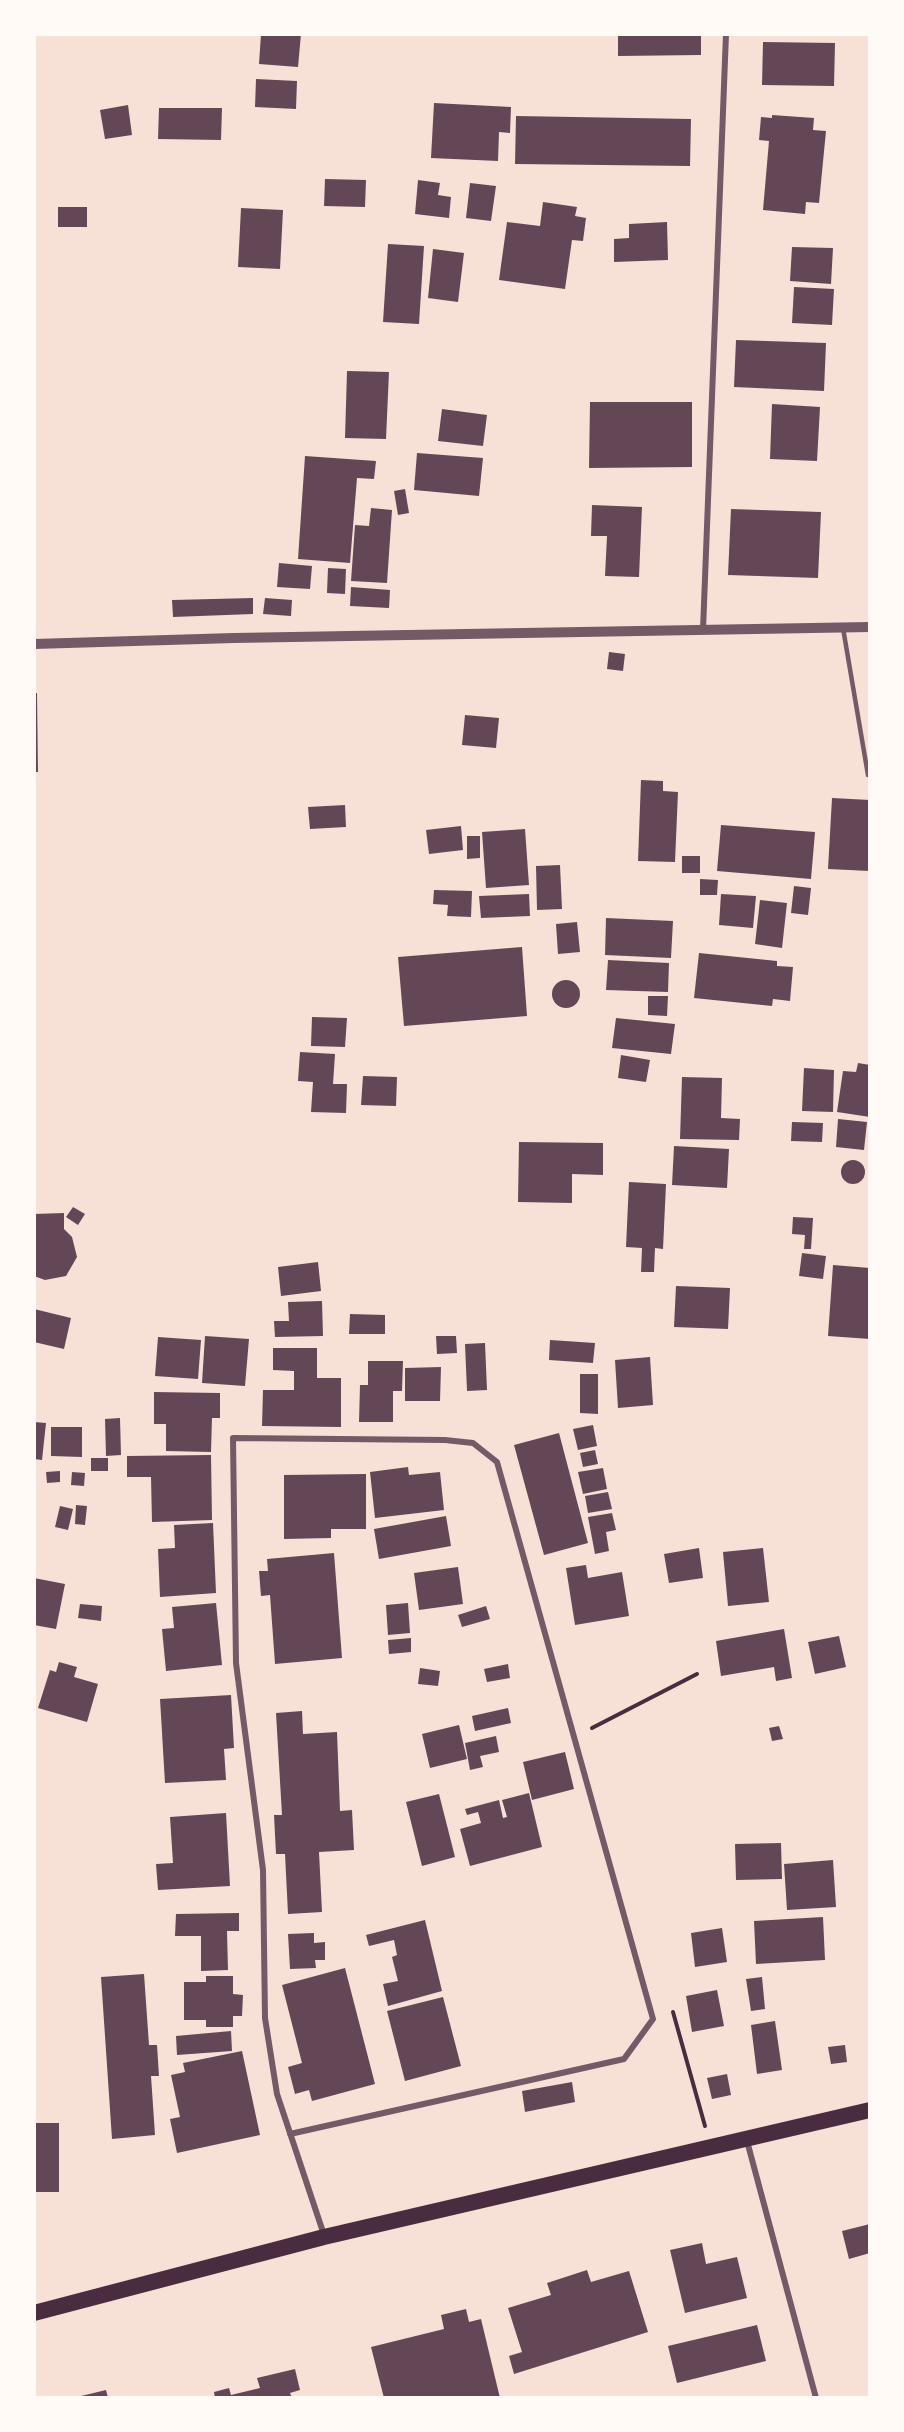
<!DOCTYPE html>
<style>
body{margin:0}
#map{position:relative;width:904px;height:2432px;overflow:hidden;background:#f7e1d7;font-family:Arial,sans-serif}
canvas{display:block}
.frame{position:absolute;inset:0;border:36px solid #fffaf5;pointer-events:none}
</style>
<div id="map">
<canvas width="904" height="2432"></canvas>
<div class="frame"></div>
</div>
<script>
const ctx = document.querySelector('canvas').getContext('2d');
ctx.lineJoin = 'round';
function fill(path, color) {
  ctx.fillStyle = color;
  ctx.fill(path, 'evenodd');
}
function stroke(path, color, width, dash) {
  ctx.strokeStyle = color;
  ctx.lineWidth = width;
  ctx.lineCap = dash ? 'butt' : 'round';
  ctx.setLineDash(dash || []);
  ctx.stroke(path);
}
fill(new Path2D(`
 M261,34h40l-3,33 -39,-3z
 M618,34h83v21l-83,1z
 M763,42l72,1 -1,43 -72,-1z
 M256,79l41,2 -1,28 -41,-2z
 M434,103l77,4 -1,26 -11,-1 -1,29 -67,-3z
 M128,105l4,30 -27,4 -5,-29z
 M159,108h63l-1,32 -63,-1z
 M772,115l42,3 -1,12 13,1 -7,72 -13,-1 -1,12 -42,-4 6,-69 -10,-1 2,-23 11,1z
 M516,116l175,3 -1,47 -175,-2z
 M325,179l41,1 -1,27 -41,-1z
 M418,180l22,3 -2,12 13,2 -2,21 -34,-4z
 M470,183l26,3 -5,35 -25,-3z
 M543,202l34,5 -2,9 11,2 -3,23 -11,-1 -7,49 -66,-9 8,-58 33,4z
 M58,207h29v20h-29z
 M241,208l42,2 -3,59 -42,-2z
 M667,222l1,38 -54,2v-23l15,-1v-14z
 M388,244l36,2 -5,78 -36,-2z
 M792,247l41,1 -2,36 -41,-3z
 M433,249l31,4 -6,49 -30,-4z
 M794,287l40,2 -2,36 -40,-2z
 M736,340l90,3 -2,48 -90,-4z
 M347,371l42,1 -3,67 -41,-1z
 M590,402h102v65l-103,1z
 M772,404l48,3 -3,54 -47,-2z
 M442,409l45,6 -4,31 -45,-5z
 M417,453l66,5 -4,38 -65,-6z
 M305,456l71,5 -2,18 -17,-1 -7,85 -52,-4z
 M405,489l4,24 -11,2 -4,-24z
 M592,505l50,2 -3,70 -34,-1 2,-40h-16z
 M371,508l21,2 -5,73 -36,-2 4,-56 14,1z
 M731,509l90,3 -3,66 -90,-3z
 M279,563l33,3 -2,23 -33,-2z
 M328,568l18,1 -1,25 -18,-1z
 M351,587l39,3 -1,18 -39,-2z
 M253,598v16l-80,3 -1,-17z
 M265,598l27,2 -1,16 -28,-2z
 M609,652l16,2 -2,17 -16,-2z
 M34,693h3l1,79h-4z
 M465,715l34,3 -3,30 -34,-3z
 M641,780l22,1v10l15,1 -3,70 -37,-1z
 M832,798l38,2v71l-42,-2z
 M345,805l1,22 -36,2 -2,-22z
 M721,825l94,7 -4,47 -94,-8z
 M461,826l2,24 -34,4 -3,-24z
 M525,829l4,56 -43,3 -4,-56z
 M467,836h13v22l-13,1z
 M682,856h18v17h-18z
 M560,865l2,44 -25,1 -1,-44z
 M700,879l18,1 -1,15h-17z
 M794,886l17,2 -3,27 -17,-2z
 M434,890l38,1 -1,26 -24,-1 1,-11 -15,-1z
 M529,894l1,22 -49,2 -2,-22z
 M721,894l35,2 -3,32 -34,-3z
 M760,900l27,3 -5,45 -27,-4z
 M606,918l67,3 -2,37 -66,-3z
 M577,922l3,30 -22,2 -2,-30z
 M522,947l5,69 -123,10 -6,-69z
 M699,953l78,8v5l16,1 -3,34 -17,-2 -1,7 -78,-8z
 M608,960l61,3 -1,29 -62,-2z
 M552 994a14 14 0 1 1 28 0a14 14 0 1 1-28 0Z
 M648,996h20l-1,20 -19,-1z
 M312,1017l35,1 -2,29 -34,-1z
 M616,1018l59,6 -4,30 -59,-6z
 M300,1052l35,2 -2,30h14l-1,29 -35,-1 2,-30 -15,-1z
 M621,1055l29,5 -4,22 -28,-4z
 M858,1063l12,2v52l-33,-5 6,-41 13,1z
 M804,1068l30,2 -1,42 -31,-1z
 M363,1076l34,1 -1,29 -35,-1z
 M682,1077l40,1 -1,40 19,1 -1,21 -59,-1z
 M838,1119l29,3 -3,28 -28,-3z
 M792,1122l31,1 -1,19 -31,-1z
 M519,1142l84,1v32l-31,-1v29l-54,-1z
 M674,1146l55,3 -2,39 -55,-3z
 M841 1172a12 12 0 1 1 24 0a12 12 0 1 1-24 0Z
 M629,1182l37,2 -3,65 -8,-1 -1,24h-13l1,-24 -16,-1z
 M73,1207l12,7 -7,11 -12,-8z
 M64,1213v16l8,8 5,20 -11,19 -21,4 -11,-4v-62z
 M793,1217l20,1 -2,31h-7l1,-14 -13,-1z
 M802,1253l24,3 -3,23 -24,-3z
 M318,1262l3,29 -40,5 -3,-29z
 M833,1265l37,3v71l-42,-3z
 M676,1286l54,2 -2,41 -54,-2z
 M322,1301l1,35 -48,1 -1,-16h15l-1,-19z
 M34,1309l37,9 -7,31 -30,-7z
 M350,1314l35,1v19h-36z
 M205,1336l44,3 -4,47 -43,-3z
 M436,1336h20l1,17 -20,1z
 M158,1337l43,3 -3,39 -43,-3z
 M550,1340l45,3 -2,20 -44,-3z
 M485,1343l2,47 -20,1 -2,-47z
 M273,1348h44v30h24v49l-79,-1 1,-36h31v-19l-21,-1z
 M650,1357l3,48 -35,3 -3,-48z
 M368,1361h35l-1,30h-9v31h-34l1,-37h8z
 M441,1367l-1,34h-35v-33z
 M580,1374h18v40l-18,-1z
 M154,1392l66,1v25h-8l-1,34 -45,-1v-27h-12z
 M120,1418l1,37 -15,1 -1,-37z
 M34,1422l12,1 -4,37 -8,-1z
 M593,1425l4,21 -19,4 -5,-21z
 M51,1427h31v30l-31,-1z
 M559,1433l29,110 -44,12 -30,-110z
 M595,1450l3,14 -15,3 -3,-14z
 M211,1455l1,65 -60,2 -1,-45h-24v-21z
 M91,1458h17v13h-17z
 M408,1467l1,8 31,-3 4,38 -69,8 -5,-46z
 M603,1468l4,21 -24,5 -5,-22z
 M60,1471v11l-13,1 -1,-11z
 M72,1472l13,1 -1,13 -13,-1z
 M366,1474v55h-35v9l-47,1v-64z
 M608,1492l4,17 -24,4 -3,-17z
 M76,1505l11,1 -2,19 -10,-1z
 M60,1506l13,3 -5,21 -13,-3z
 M612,1513l4,17 -10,2 3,19 -14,3 -7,-37z
 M446,1516l5,30 -72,13 -5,-30z
 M213,1523l3,70 -56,4 -2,-48 17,-1 -1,-23z
 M699,1548l4,30 -34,5 -5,-29z
 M763,1548l6,54 -41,4 -5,-54z
 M334,1553l8,105 -67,6 -5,-69 -9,1 -2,-25h9l-1,-12z
 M586,1565l2,13 34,-6 7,44 -54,9 -9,-57z
 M458,1567l5,37 -44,6 -5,-37z
 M34,1578l31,6 -9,45 -22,-4z
 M216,1603l6,62 -56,6 -4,-42 12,-1 -2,-21z
 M408,1603l2,30 -22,2 -2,-30z
 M80,1604l22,2 -1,15 -23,-3z
 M486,1606l4,13 -28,8 -4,-12z
 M784,1629l8,49 -16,3 -2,-14 -53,9 -5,-35z
 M839,1636l7,31 -31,7 -7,-32z
 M411,1638v14l-22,2 -1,-14z
 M59,1662l18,5 -3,10 24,7 -11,38 -49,-14 12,-38 6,2z
 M508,1664l2,14 -23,4 -3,-13z
 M420,1668l20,3 -2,15 -20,-2z
 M231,1695l3,53 -10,1 2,31 -61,3 -5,-84z
 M508,1708l3,15 -36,8 -3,-15z
 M302,1711l1,23 34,-2 3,79 12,-1 2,40 -35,2 3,60 -34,2 -3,-60h-9l-2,-39h8l-6,-102z
 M459,1725l8,34 -37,9 -8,-34z
 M779,1726l4,13 -11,2 -3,-13z
 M496,1736l3,16 -19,4 3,11 -13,3 -5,-27z
 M565,1752l9,37 -42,11 -9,-38z
 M529,1793l13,54 -72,19 -10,-37 21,-6 -3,-11 -11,3 -2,-6 34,-9 4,18 4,-1 -5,-17z
 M439,1794l16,63 -33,9 -16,-64z
 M226,1813l4,73 -72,4 -2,-26 17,-1 -3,-46z
 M781,1843l1,36 -46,1 -1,-36z
 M833,1860l3,47 -49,3 -3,-46z
 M239,1913v18h-12l1,39 -27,1v-35h-26l1,-22z
 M823,1917l2,43 -69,4 -2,-43z
 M425,1920l17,71 -54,15 -5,-22 15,-3 -6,-24 5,-2 -3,-15 -25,6 -3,-11z
 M722,1928l5,34 -32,5 -4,-34z
 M314,1933v10l11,-1v18h-10l1,8 -26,1 -2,-35z
 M345,1968l30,116 -63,17 -3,-11 -14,4 -7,-27 14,-4 -20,-78z
 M144,1974l5,71h8l2,31h-8l4,59 -43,4 -11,-162z
 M206,1976h27v18l10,1 -1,21h-9v11h-27v-7h-22v-38h22z
 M762,1977l3,32 -14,2 -5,-32z
 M717,1990l7,36 -32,6 -6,-36z
 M443,1997l18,69 -56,15 -18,-70z
 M775,2021l7,49 -25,4 -6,-49z
 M231,2031l1,20 -55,4 -1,-19z
 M845,2045l2,17 -16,2 -3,-17z
 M242,2051l18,84 -83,18 -7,-34 10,-2 -9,-42 14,-3 -2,-9z
 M727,2074l4,21 -19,4 -5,-21z
 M572,2082l3,20 -50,10 -3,-21z
 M34,2123h25v69h-25z
 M870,2224v29l-21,6 -7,-28z
 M702,2243l4,21 31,-7 10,41 -62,15 -15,-63z
 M587,2270l4,12 38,-11 19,61 -134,42 -5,-18 13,-4 -14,-44 43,-13 -4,-12z
 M466,2309l3,13 12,-3 19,79h-116l-13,-51 73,-18 -3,-14z
 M757,2325l9,36 -89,22 -9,-37z
 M295,2369l5,21 -10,3 2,5h-77l-1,-6 15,-4 2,7 29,-7 -3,-10z
 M106,2390l2,8h-31v-1z`), '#644757');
stroke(new Path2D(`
 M592,1728l105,-54
 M673,2012l32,114`), '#4a2c40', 4);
stroke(new Path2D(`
 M843,628l25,147`), '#755966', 4.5);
stroke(new Path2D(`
 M703,630l23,-596
 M290,2134l334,-75 29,-40 -156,-557 -24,-19 -28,-3 -212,-2 3,225 27,207 2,148 12,76 47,141
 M747,2141l69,257`), '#755966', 6);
stroke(new Path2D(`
 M34,644l200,-6 636,-11`), '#755966', 10);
stroke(new Path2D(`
 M34,2313l290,-76 546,-127`), '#4a2c40', 16);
</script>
